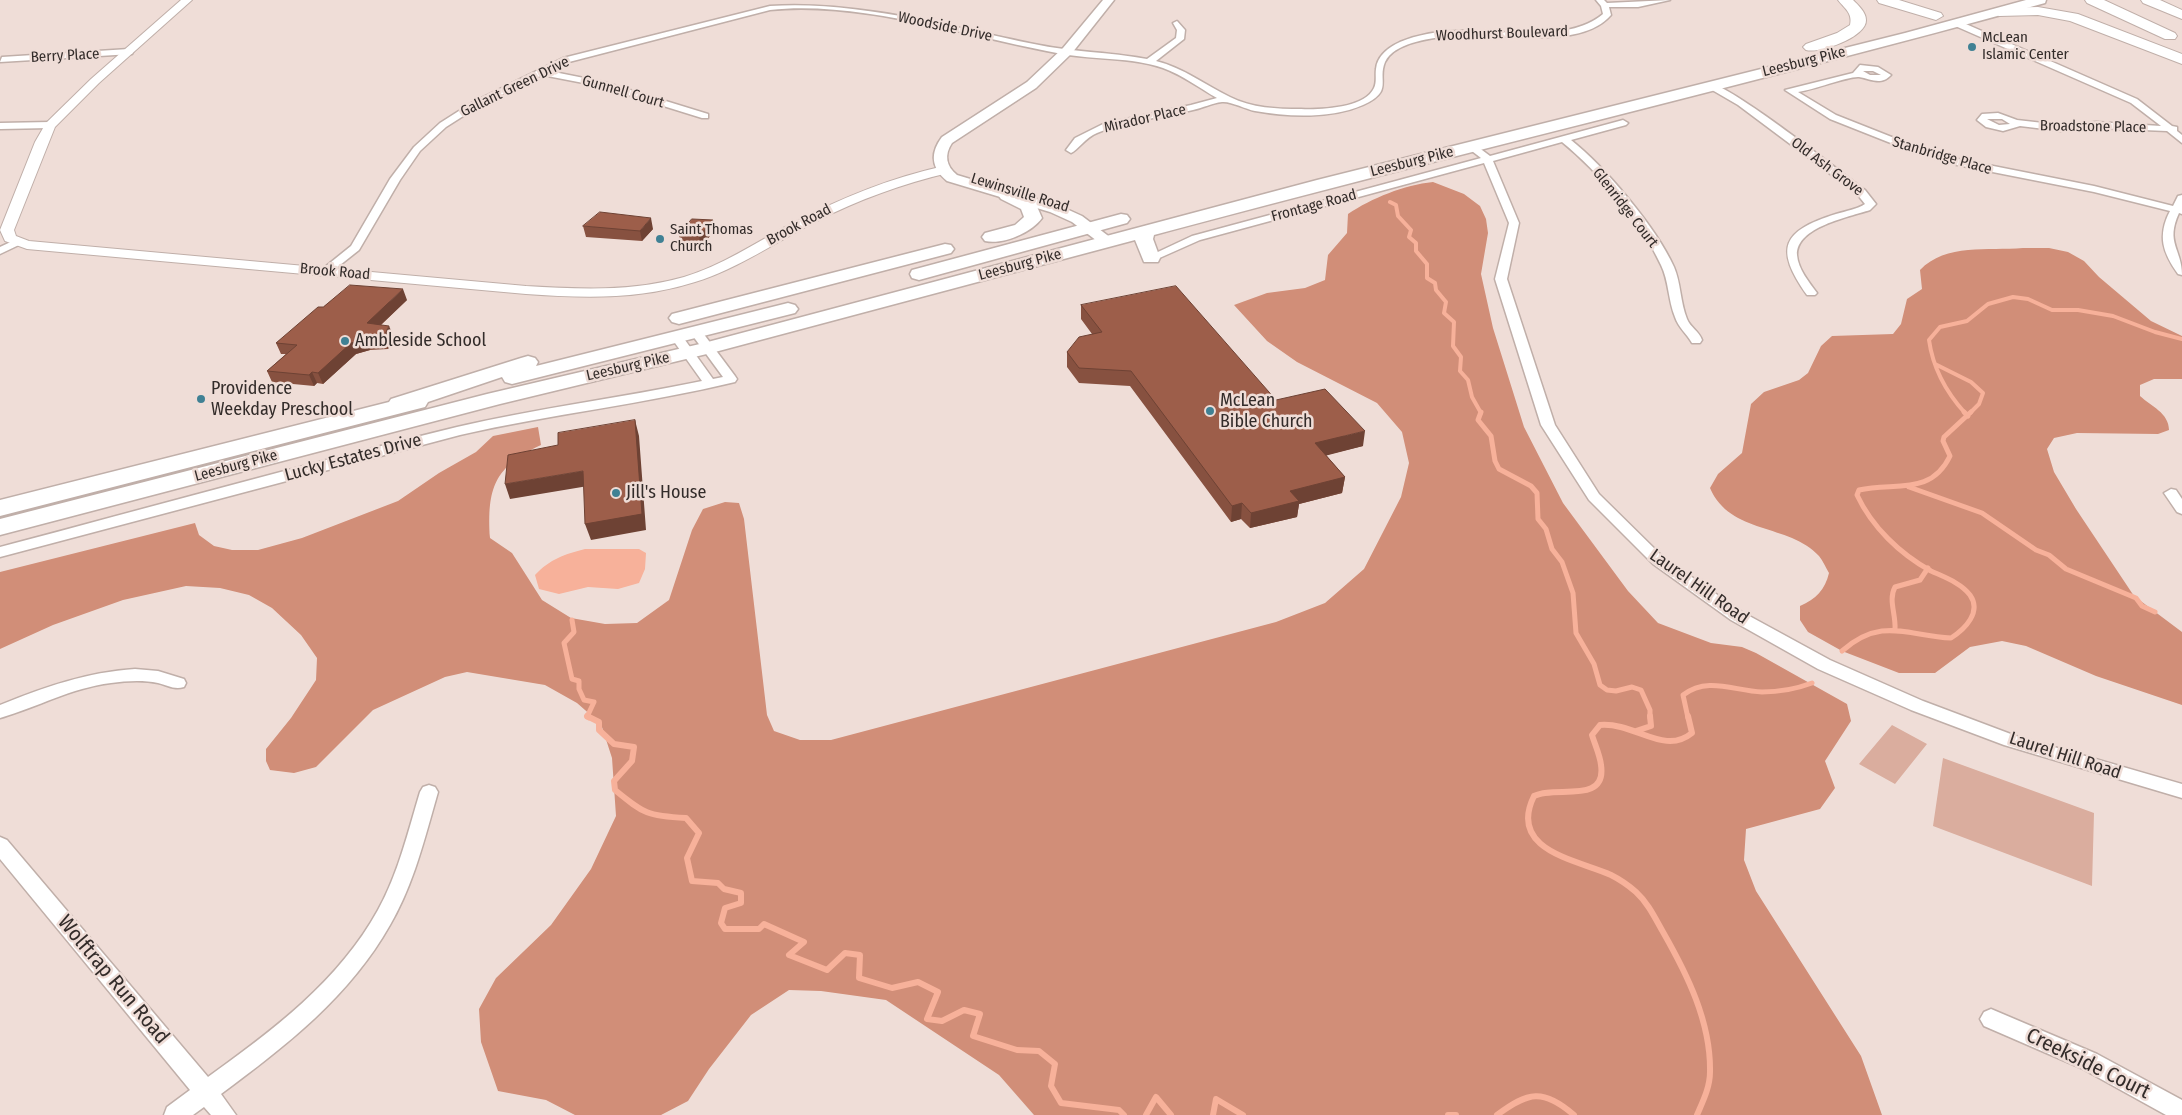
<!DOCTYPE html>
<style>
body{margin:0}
canvas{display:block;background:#efddd7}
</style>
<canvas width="2182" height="1115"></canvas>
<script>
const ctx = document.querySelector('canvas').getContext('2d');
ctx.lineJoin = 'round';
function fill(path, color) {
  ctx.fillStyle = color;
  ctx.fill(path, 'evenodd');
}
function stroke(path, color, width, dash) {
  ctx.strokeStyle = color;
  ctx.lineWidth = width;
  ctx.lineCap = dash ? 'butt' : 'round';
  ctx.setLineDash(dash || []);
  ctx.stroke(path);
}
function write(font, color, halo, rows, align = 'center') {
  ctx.font = font + ' "Fira Sans Condensed",sans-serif';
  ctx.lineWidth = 5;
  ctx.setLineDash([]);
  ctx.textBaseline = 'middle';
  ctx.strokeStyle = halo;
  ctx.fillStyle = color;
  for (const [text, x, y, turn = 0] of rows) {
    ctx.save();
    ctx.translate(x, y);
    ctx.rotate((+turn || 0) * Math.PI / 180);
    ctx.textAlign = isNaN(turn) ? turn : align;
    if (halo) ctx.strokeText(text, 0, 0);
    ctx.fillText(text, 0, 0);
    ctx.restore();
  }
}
fill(new Path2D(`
 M1892,725l35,19 -32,40 -36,-20z
 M1943,758l151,55 -2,73 -159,-60z`), '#daad9e');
fill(new Path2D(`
 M1433,182l31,12 16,12 6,13 2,14 -7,41 12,54 31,99 39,76 65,88 30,32 53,20 31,4 14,6 91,51 4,17 -26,40 10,27 -15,21 -74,20 -2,31 12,31 105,165 21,59h-848l-35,-40 -113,-75 -65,-9 -32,-1 -38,25 -42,54 -21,32 -27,14h-86l-29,-15 -48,-9 -17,-49 -2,-33 17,-31 55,-53 40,-56 25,-53 -4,-58 -11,-34 -24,-21 -32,-18 -78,-13 -22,5 -72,33 -57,57 -22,6 -24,-3 -4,-9v-12l25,-31 25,-38 1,-22 -16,-23 -29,-27 -23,-13 -29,-7 -34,-2 -63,14 -70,25 -53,24v-77l195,-49 4,12 15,11 18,4h26l44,-12 96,-37 41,-28 37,-21 17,-16 45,-9 3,18c-47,22 -54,43 -51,93l22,15 30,47 29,18 34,6 32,-1 32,-23 23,-70 11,-21 22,-7 14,1 5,16 23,196 7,16 26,9h31l445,-118 49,-19 39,-34 37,-72 8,-34 -7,-31 -25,-29 -80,-41 -30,-21 -33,-36 33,-12 38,-5 20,-8 3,-25 19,-22 1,-19c24,-16 56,-29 85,-32z
 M2023,248h26l19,4 16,9 15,16 52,44 31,15v43h-28l-14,6v11c11,10 29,17 29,34l-11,4 -81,-1 -23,5 -7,11 7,23 22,37 58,87 48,36v73l-86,-29 -70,-30 -24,-5 -32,6 -35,26h-36l-57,-22 -34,-19 -8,-12v-14c16,-7 25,-16 29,-33 -3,-5 -6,-12 -10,-17 -30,-33 -89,-21 -109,-68l8,-14 24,-21 9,-49 13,-12 35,-12 9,-7 13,-27 11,-10 61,-2 8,-10 6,-25 15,-10 -2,-19c26,-27 68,-19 103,-22z`), '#d18e78');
fill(new Path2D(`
 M585,549h54l7,4 -1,16 -6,14 -21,6 -30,-2 -29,7 -20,-5 -4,-14c15,-16 30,-21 50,-26z`), '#f7b19a');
stroke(new Path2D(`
 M1390,202l6,3 2,11 13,14 -2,7 7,6v8l11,13v14l8,5 1,7 10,12 -2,11 10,9 -1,24 8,11 -1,14 8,9 4,17 9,16
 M1935,364l36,18 12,11 -4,11 -9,9
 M1965,413c-19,-21 -32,-44 -36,-73l11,-13 27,-6 21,-17 25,-7 15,2 24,11h26l35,6 42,16 27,7`), '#f7b19a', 4);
stroke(new Path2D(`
 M1481,412l-3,8 13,16 4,25 4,8 32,17 6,7 1,26 8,10 6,20 10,13 11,31 3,40 18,31 6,21 7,5 9,1 16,-4 9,3 9,20v8
 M1964,412l4,4
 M1909,487l73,26 54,37 13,5 17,14 70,29 6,8 13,6
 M572,620l2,12 -10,11 8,36 7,2v8l5,11 10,2 -7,15 2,1
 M1895,629c1,-15 -7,-29 0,-42l25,-7 8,-12
 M1842,651c40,-35 66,-15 109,-13 14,-9 31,-26 19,-43 -9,-12 -26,-18 -39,-24 -31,-17 -59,-44 -74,-76l2,-5c36,-8 72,6 91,-34l-7,-15 1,-4 27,-25
 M1688,718l-5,-23c25,-19 51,-4 79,-3 17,0 34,-3 50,-9`), '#f7b19a', 5);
stroke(new Path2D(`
 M587,716l12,6v8l15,14 20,3 -2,14 -18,20 1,9c29,24 33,26 71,28l13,15 -12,25 5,23 26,2 6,6 17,4v10l-16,5 -4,15 4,6h34l5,-5 40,18 -15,13 38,15 18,-17 15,2 -1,23 33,10 26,-6 20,10 -11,27 15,2 22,-11 16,4 -7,22 44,14 22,1 16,13 -4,22 10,17 58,7 5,5
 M1688,716l4,17c-28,23 -57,-11 -92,-8l-8,10c3,10 8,20 9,30 6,40 -46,20 -67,31 -27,55 44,64 77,79 8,4 17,10 25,17 12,11 19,26 27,40 24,42 48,90 47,140 0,15 -7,29 -13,43
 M1636,731l15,-5 -1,-10
 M1146,1115l10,-18 15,18
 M1213,1115l3,-16 27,16
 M1448,1115h8
 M1497,1115c31,-23 46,-27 77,0`), '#f7b19a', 6);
const minor = new Path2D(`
 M1596,0h8l3,3 63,-3 -32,7h-29l2,8c-33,38 -119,15 -165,21 -18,3 -52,7 -61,26 -8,19 9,29 -22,43 -32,14 -75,12 -108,6 -10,-2 -24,-10 -33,-9 -10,1 -19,6 -29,8 -32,8 -65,10 -96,23 -11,4 -20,18 -26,20l-5,-3 9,-12 28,-14 88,-19 26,-7c-18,-10 -34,-23 -54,-30 -32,-11 -68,-8 -101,-14 -90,-16 -201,-54 -292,-44l-201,52 -20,9 55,11 104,32v4h-6l-103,-32 -57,-11 -63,31 -33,21 -26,24 -20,29 -41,70 -29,23 -4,1 -6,-3 31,-25 39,-67 24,-32 26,-24 33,-21 90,-44 207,-52c84,-6 182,21 264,38 37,8 76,8 113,15l29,-21 1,-8 -4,-7 4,-2 8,9 -1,9 -28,22c28,7 49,24 74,36 22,11 47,12 71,12 19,1 64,-1 73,-21 3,-6 1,-13 2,-19 1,-13 13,-22 24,-27 17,-7 37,-11 55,-11 44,-2 113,13 148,-17l-2,-8z
 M1953,21h6l178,78 35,27 5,1v4l5,4v8l-15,-12 -71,-3 -35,3 -41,-5 -17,5 -17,-4 -9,-7 5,-6 16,-1 19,7 44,5 35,-3 65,4 -30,-23 -178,-78zM1987,119h15l8,5 -11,1z
 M129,49l4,3 -1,2 -132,8 2,-5z
 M1860,65l18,2 13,8c-10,11 -20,4 -32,2 -10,-1 -46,13 -61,15l38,23 86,34 36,10 136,27 79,20 5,-10 4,-1v19l-3,-1c-14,30 3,36 3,62l-4,-1c-15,-21 -21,-38 -8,-63l-76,-19 -137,-27 -41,-12 -86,-34 -45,-29 68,-17zM1863,71h10l8,4h-11z
 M1707,83c18,-3 136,91 158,107l11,14 -6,6c-21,7 -74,17 -73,45 1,14 12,27 20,38l-2,2h-8c-33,-47 -25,-64 29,-81 10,-3 22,-5 29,-10l-8,-10 -119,-89 -31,-18z
 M1623,120l5,3 -2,2 -55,15c34,27 85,87 103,127 7,16 6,35 13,52 3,8 12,12 15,21l-2,3h-8c-5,-9 -14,-16 -17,-26 -7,-17 -6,-36 -14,-52 -20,-43 -62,-93 -99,-123l-69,19 26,62 -12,56 48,146 44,69 64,63 79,55 88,48 93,41 93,35 166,48v14l-178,-53 -93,-35 -93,-41 -87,-49 -78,-56 -64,-64 -48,-75 -46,-146 14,-56 -25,-60 -284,77 -45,20 -4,1 -6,-3 47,-22 289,-78 -13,-10v-4h6l16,12z
 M0,123l50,-1 5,3 -5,3 -50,1z
 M17,239l4,1v4l-21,10v-7z
 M696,328l4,1 35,47 2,3 -2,3c-90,22 -184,32 -275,53l-460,122v-10c152,-40 304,-83 457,-120 81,-19 164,-29 245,-46l-32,-45 2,-3h8l33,46 10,-2 -33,-45z
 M2171,489l5,1 6,9v15l-5,-2 -13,-19z
 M135,669l23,2 26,8 2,4 -2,4c-10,3 -17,-2 -26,-4 -15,-3 -32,-2 -47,0 -40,5 -73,24 -111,35v-13c44,-18 88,-33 135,-36z
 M429,785l6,2 3,5c-13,45 -24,92 -48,133 -40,71 -104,121 -169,169l15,21h-25l-7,-8 -11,8h-29l3,-8 23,-17 -190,-231v-22l7,3 201,237c64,-46 131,-96 170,-167 20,-36 30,-78 42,-118l3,-5z
 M1991,1009l106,45 85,46v15h-16l-85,-47 -97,-42 -4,-7 4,-7z`);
const tertiary = new Path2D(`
 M181,0h11l-93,83 -44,44 -41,103 2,6 13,5 497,45c53,3 106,6 158,-9 37,-11 71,-34 105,-52 50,-26 100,-47 155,-59l6,4 -2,3c-46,11 -88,26 -131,48 -40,20 -79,48 -122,61 -55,18 -112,16 -169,12l-499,-45 -22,-8 -5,-11 35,-88 11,-19 45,-44z`);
const secondary = new Path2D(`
 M1103,0h11l-42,53 -36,35 -84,55c-8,12 -6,23 5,32l103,31 22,10 29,22 3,3 -3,3h-10l-29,-22 -22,-10 -103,-31c-16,-13 -17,-28 -5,-44l85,-55 36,-34z`);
const trunk = new Path2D(`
 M2026,0h20l-1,3c-296,82 -595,152 -891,232l-1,4 7,19 -2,4h-14l-9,-22 -420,112 -215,52 -500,131v-16l487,-125 217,-51 613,-163 588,-147z
 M1007,190l28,12 7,16c-11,15 -39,27 -57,23l-3,-4 3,-4 30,-8 9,-8 -3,-8 -20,-10 -3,-4 3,-4z
 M1121,214l6,1 3,4 -3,4 -208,57 -7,-2 -2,-4 2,-4z
 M945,244l6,1 3,4 -3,4 -272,71 -7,-2 -3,-4 3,-4z
 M788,303l7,2 3,4 -3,4 -283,71 -7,-2 -3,-5 -74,25 -3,5 -425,109v-16l389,-98 2,-3 130,-41 7,-2 7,2 3,4 -2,4z`);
const motorway = new Path2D(`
 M1838,0h15c5,5 13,12 13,20 1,17 -47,34 -60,30l-3,-3 3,-3 31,-11 13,-8c3,-12 -6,-17 -12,-25z
 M1877,0h22l42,13 2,3 -7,4 -57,-17z
 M2085,0h19l71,33 2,3 -2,3h-10l-78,-36z
 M2141,0h19l22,10v9l-39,-16z
 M2038,7l40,7 104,40v10l-112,-43 -32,-6 -39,1 -7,-4 7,-4z`);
stroke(minor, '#c0afa9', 3);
stroke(tertiary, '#c0afa9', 2);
stroke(secondary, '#c0afa9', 3);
stroke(trunk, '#c0afa9', 3);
stroke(motorway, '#c0afa9', 2);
fill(minor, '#fff');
fill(tertiary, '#fff');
fill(secondary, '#fff');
fill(trunk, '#fff');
fill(motorway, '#fff');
fill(new Path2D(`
 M583,226l70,3 -11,12 -56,-4z
 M715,230l-14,17 -20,-2 -2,-10z
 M407,300l-26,25 13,12 -6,12 -18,1 -14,4 -33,30 -6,-1 -3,3 -42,-4 -5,-11 19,-17h-5l-5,-11 47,-36z
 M1081,305l195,95 87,46 -37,9 19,22 -3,16 -43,11 -2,13 -47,11 -9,-9 -10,3 -101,-136 -51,-3 -12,-16v-15l25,-18 -11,-15z`), '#875140');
fill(new Path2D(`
 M651,218l2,11 -11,12 -2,-10z
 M713,220l2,10 -14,17 -2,-11z
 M403,289l4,11 -36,34 -4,-11z
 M389,326l5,11 -6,12 -5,-11z
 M365,339l5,11 -14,4 -33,30 -5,-11 33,-30z
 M312,372l5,11 -3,3 -5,-11z
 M635,420l4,16 7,94 -55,10 -6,-16z
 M1365,431l-2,15 -50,13 2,-16z
 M583,471l5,15 -78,13 -5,-15z
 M1345,477l-3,16 -43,11 -2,13 -47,11 1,-15 39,-22z
 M1242,503l-1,16 -10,3 1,-16z`), '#6e4234');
const building = new Path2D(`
 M600,212l51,6 -11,13 -57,-5z
 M692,219l21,1 -14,16 -20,-1z
 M350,285l53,4 -36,34 22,3 -6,12 -18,1 -14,4 -33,30 -6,-1 -3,3 -42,-4 30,-26 -21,-2 42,-36h5z
 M1176,286l100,114 49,-11 40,42 -50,12 30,34 -55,14 9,10 -48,12 -9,-10 -10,3 -101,-135 -52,-3 -12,-16 12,-15 23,-5 -21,-27z
 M635,420l7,94 -57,10 -2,-53 -78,13 3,-29 50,-10v-12z`);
fill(building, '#9d5e4a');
stroke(building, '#6e4234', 1);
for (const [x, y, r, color] of [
 [1972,47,5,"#408194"],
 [660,239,5,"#408194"],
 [345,341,5,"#408194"],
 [201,399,5,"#408194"],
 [1210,411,5,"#408194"],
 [616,493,5,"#408194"]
]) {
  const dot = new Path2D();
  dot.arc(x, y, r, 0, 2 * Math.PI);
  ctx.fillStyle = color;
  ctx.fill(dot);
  stroke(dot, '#efddd7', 2);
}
write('15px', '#332c2a', '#efddd7', [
 ["Woodside Drive",945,27,12],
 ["Woodhurst Boulevard",1502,34,-2],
 ["Berry Place",65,56,-3],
 ["Leesburg Pike",1804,62,-14],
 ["Gallant Green Drive",515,87,-26],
 ["Gunnell Court",623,92,16],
 ["Mirador Place",1145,119,-13],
 ["Broadstone Place",2093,127,1],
 ["Stanbridge Place",1942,156,16],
 ["Leesburg Pike",1412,162,-14],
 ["Old Ash Grove",1827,167,37],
 ["Lewinsville Road",1020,193,17],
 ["Frontage Road",1314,206,-15],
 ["Glenridge Court",1625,208,52],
 ["Brook Road",799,225,-28],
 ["Leesburg Pike",1020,265,-15],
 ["Brook Road",335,272,5],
 ["Leesburg Pike",628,367,-13],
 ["Leesburg Pike",236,466,-15]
]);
write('15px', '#332c2a', '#efddd7', [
 ["McLean",1982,38],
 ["Islamic Center",1982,55],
 ["Saint Thomas",670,230],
 ["Church",670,247]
], 'left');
write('18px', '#332c2a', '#efddd7', [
 ["Ambleside School",355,341],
 ["Providence",211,389],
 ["Weekday Preschool",211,410],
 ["McLean",1220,401],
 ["Bible Church",1220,422],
 ["Jill's House",626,493]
], 'left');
write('18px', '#332c2a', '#efddd7', [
 ["Lucky Estates Drive",353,458,-15],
 ["Laurel Hill Road",1699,587,35],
 ["Laurel Hill Road",2065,756,18]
]);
write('21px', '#332c2a', '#efddd7', [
 ["Wolftrap Run Road",113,980,50],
 ["Creekside Court",2088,1064,26]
]);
</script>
